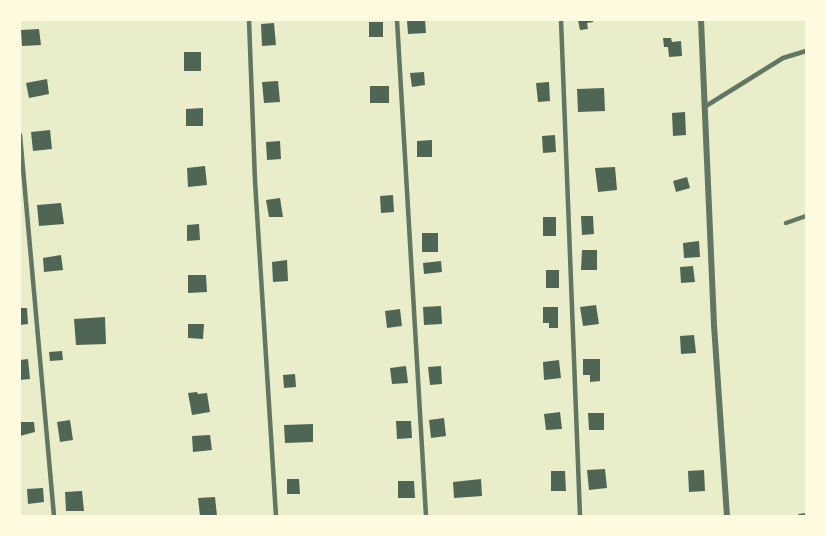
<!DOCTYPE html>
<style>
body{margin:0}
#map{position:relative;width:826px;height:536px;overflow:hidden;background:#e9edc9;font-family:"IBM Plex Sans",sans-serif}
canvas{display:block}
.frame{position:absolute;inset:0;border:21px solid #fefae0;pointer-events:none}
</style>
<div id="map">
<canvas width="826" height="536"></canvas>
<div class="frame"></div>
</div>
<script>
const ctx = document.querySelector('canvas').getContext('2d');
ctx.lineJoin = 'round';
function fill(path, color) {
  ctx.fillStyle = color;
  ctx.fill(path, 'evenodd');
}
function stroke(path, color, width, dash) {
  ctx.strokeStyle = color;
  ctx.lineWidth = width;
  ctx.lineCap = dash ? 'butt' : 'round';
  ctx.setLineDash(dash || []);
  ctx.stroke(path);
}
fill(new Path2D(`
 M425,20l1,13 -18,1 -1,-13z
 M578,20h15v2l-6,1 1,6 -8,1z
 M369,22h14v15h-14z
 M274,23l2,22 -14,1 -1,-22z
 M39,29l2,16 -19,1 -1,-16z
 M663,38h8l1,4 9,-1 1,15 -13,1 -1,-10h-4z
 M184,52h17v19h-17z
 M424,72l1,13 -13,2 -2,-14z
 M47,79l2,15 -20,4 -3,-15z
 M278,81l2,21 -16,1 -2,-21z
 M549,82l1,19 -12,1 -2,-19z
 M370,86h19v17h-19z
 M604,88l1,23 -27,1 -1,-23z
 M203,108v18h-17v-17z
 M685,112l1,23 -13,1 -1,-23z
 M50,130l2,19 -19,2 -2,-19z
 M555,135l1,17 -13,1 -1,-17z
 M432,140v17h-15v-16z
 M280,141l1,18 -14,1 -1,-18z
 M205,166l2,19 -19,2 -1,-19z
 M615,167l2,23 -19,2 -3,-24z
 M687,177l3,11 -14,4 -3,-11z
 M393,195l1,17 -13,1 -1,-17z
 M280,198l3,19h-14l-3,-17z
 M61,203l3,21 -25,2 -2,-21z
 M581,216h12l1,18 -12,1z
 M543,217h13v19h-13z
 M199,224l1,16 -13,1v-16z
 M422,233h16v19h-16z
 M699,241l1,16 -16,1 -1,-15z
 M582,250h15v20h-16z
 M61,255l2,15 -19,2 -1,-14z
 M287,260l1,21 -15,1 -1,-20z
 M441,261l1,11 -18,2 -1,-11z
 M693,266l2,16 -14,1 -1,-16z
 M546,270h13v18h-13z
 M188,275h18l1,17 -19,1z
 M596,305l3,19 -16,2 -3,-19z
 M441,306l1,18 -18,1 -1,-18z
 M543,307h15v21h-9v-5h-6z
 M20,308h7l1,16 -8,1z
 M400,309l2,17 -15,2 -2,-17z
 M105,317l1,27 -30,1 -2,-26z
 M188,324h16l-1,15 -15,-1z
 M694,335l2,18 -15,1 -1,-18z
 M62,351l1,9 -13,1 -1,-9z
 M28,359l2,20 -10,1v-20z
 M583,359h17v22l-10,1v-7h-7z
 M559,360l2,18 -17,2 -1,-18z
 M406,366l2,17 -16,1 -2,-16z
 M441,366l1,18 -12,1 -2,-18z
 M295,374l1,13 -12,1 -1,-13z
 M197,392l1,2 9,-1 3,19 -18,3 -4,-22z
 M560,412l2,17 -16,1 -2,-16z
 M588,413h16v17h-15z
 M444,418l2,18 -15,2 -2,-18z
 M70,420l3,20 -13,2 -3,-20z
 M396,421h15l1,17 -15,1z
 M20,422h14l1,10 -15,4z
 M313,424v18l-28,1 -1,-18z
 M210,435l2,15 -19,2 -1,-16z
 M605,469l2,19 -18,2 -2,-20z
 M704,470l1,21 -16,1 -1,-21z
 M551,471h14l1,20h-15z
 M287,479h12l1,15h-13z
 M481,479l1,17 -28,2 -1,-16z
 M398,481h16l1,17h-17z
 M43,488l1,14 -16,2 -1,-15z
 M82,491l2,20h-18l-1,-19z
 M215,497l2,19h-17l-2,-18z`), '#4f6655');
stroke(new Path2D(`
 M249,20l6,161 21,335
 M397,20l29,496
 M561,20l19,496
 M706,106l77,-48 23,-7
 M20,135l34,381
 M786,223l20,-7
 M800,516l6,-1`), '#617663', 4.5);
stroke(new Path2D(`
 M701,20l13,305 13,191`), '#617663', 6);
</script>
